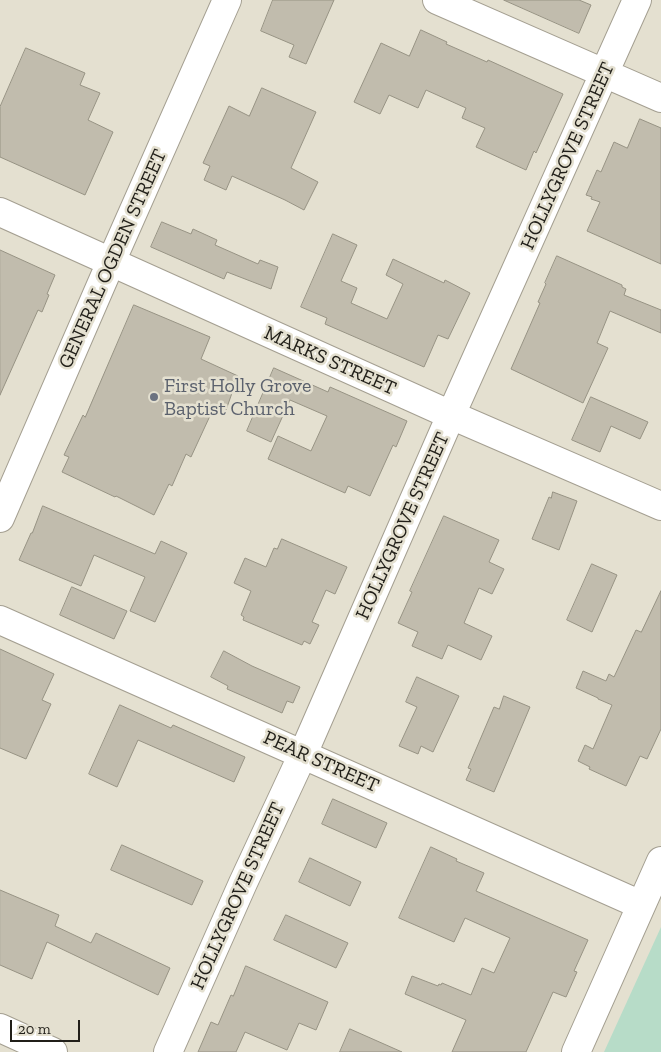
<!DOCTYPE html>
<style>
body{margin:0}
#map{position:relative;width:661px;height:1052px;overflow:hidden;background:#e4e0d0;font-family:"Zilla Slab",serif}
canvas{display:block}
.scale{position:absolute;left:10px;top:1020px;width:70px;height:22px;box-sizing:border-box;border:2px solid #211f19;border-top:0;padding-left:6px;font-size:15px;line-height:18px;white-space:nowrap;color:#211f19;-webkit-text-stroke:4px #e4e0d0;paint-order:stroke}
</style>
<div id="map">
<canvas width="661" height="1052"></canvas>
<div class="scale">20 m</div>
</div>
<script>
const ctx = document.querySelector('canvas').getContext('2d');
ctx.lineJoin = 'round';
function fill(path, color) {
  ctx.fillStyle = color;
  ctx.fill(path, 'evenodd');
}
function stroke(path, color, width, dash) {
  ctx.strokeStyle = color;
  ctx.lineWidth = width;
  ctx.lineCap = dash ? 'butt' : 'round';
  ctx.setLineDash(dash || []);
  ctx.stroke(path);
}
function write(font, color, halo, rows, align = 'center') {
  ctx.font = font + ' "Zilla Slab",serif';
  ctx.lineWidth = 5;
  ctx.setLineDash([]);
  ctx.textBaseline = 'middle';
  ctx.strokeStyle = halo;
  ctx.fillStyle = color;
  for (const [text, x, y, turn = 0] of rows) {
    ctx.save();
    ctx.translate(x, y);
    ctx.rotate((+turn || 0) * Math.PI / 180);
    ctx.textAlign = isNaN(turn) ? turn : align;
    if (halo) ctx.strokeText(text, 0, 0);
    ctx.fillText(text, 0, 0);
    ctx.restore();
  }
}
fill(new Path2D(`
 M661,927v125h-57z`), '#b7dcc8');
const building = new Path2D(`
 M273,0h61l-28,64 -17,-7 5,-12 -33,-14z
 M504,0h75l12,5 -12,28z
 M421,30l26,12 -1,2 41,18 1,-2 75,34 -27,59 -2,-2 -8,19 -50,-23 9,-19 -23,-10 4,-10 -40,-18 -8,18 -29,-13 -9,19 -26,-12 27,-59 28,13z
 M26,48l59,25 -5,12 20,8 -12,27 25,12 -28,63 -85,-38v-50z
 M262,88l54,24 -25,56 27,14 -14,28 -19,-10 -53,-24 -6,14 -22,-10 6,-14 -7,-3 26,-57 20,10z
 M640,119l21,9v136l-74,-33 13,-29 -9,-3 1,-2 -6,-2 11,-25 4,2 13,-30 13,6z
 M162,222l29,12 2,-5 24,11 -2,5 43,19 2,-4 18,7 -7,22 -44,-17 -3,7 -73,-32z
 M333,234l24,11 -16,36 16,7 -6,15 36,16 16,-35 -17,-9 7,-16 51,24 1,-3 25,13 -22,46 -10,-4 -14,32 -99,-43 2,-6 -26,-11z
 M0,250l55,25 -8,19 2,1 -7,17 -4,-2 -38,85z
 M557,256l65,29v2l4,2 -2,6 37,15v23l-51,-22 -13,32 11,5 -25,55 -72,-34 29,-66 -2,-1 8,-18 -1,-1z
 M134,305l76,32 -9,22 37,17 -12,34 -11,-5 -24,52 -5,-3 -14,32 -3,-2 -15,31 -38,-19 -1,1 -53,-25 7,-15 -5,-2 19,-40 2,2z
 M274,368l54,24 2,-5 77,34 -11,26 -3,-2 -23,51 -22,-10 -3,7 -77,-34 10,-23 33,15 16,-35 -37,-16 -19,42 -24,-11z
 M591,397l57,25 -8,17 -29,-13 -11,26 -28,-12z
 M553,492l24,9 -18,49 -27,-11 17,-42 2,1z
 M43,506l112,48 6,-13 26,12 -32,69 -25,-11 15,-34 -51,-22 -13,31 -62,-26 12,-27h1z
 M444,516l55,24 -10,22 15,7 -12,25 -13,-6 -15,35 28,13 -11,24 -33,-15 -6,14 -30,-13 6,-14 -20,-9 14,-31 -2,-1z
 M282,539l65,28 -12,27 -9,-4 -14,32 7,3 -9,19 -6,-3 -2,4 -59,-25 1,-3 -3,-2 10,-24 -17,-8 11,-25 21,9 8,-19 3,1z
 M592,564l25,11 -25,57 -25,-12z
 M72,587l55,24 -13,28 -54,-24z
 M661,591v138l-14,30 -7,-3 -14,30 -37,-17 1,-2 -12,-6 7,-16 8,4 19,-44 -14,-6v-1l-22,-10 7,-17 23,10 3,-7 5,3 22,-47 5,2z
 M0,649l54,25 -12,26 9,4 -25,55 -26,-11z
 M224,651l28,15 48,21 -7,16 -6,-2 -5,12 -55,-24 1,-3 -17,-9z
 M417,677l42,19 -26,56 -12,-6 -3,8 -19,-8 18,-39 -11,-5z
 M504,696l26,11 -36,85 -28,-12 5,-11 -3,-1 26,-61 5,2z
 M120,705l51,23 2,-3 72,32 -11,25 -96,-42 -21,47 -28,-13z
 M333,799l54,24 -11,25 -54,-24z
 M122,845l81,36 -11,24 -81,-35z
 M431,847l26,12 -1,2 28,12 -8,18 112,49 -14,31 3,1 -11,25 -13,-5 -27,60h-74l14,-32 -61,-26 7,-18 26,10 1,-2 2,1 1,-2 29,12 11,-27 12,5 16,-35 -45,-20 -11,24 -55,-24z
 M310,858l51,24 -11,24 -51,-24z
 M0,890l59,25 -4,11 36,17 5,-10 74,35 -12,27 -111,-53 -15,37 -32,-14z
 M286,915l62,28 -12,25 -62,-28z
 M246,966l82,36 -12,28 -17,-7 -12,27 -42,-18 -9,20h-38l13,-30 7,3 13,-30 2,1z
 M350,1029l52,23h-62z`);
fill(building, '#c1bcad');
stroke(building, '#979384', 1);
const minor = new Path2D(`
 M437,0l224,98
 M0,212l451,203 210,91
 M0,518l111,-256 116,-262
 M0,620l641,285
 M0,1028l53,24
 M168,1052l75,-169 60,-129 148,-339 186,-415
 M576,1052l85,-191`);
stroke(minor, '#a49f91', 30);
stroke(minor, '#fff', 28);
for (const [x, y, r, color] of [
 [154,397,5,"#6b7280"]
]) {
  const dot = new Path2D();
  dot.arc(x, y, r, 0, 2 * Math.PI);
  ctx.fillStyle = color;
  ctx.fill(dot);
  stroke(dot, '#e4e0d0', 2);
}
write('20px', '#211f19', '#e4e0d0', [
 ["HOLLYGROVE STREET",568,156,-66],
 ["GENERAL OGDEN STREET",113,259,-66],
 ["MARKS STREET",330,361,24],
 ["HOLLYGROVE STREET",403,526,-66],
 ["PEAR STREET",321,762,24],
 ["HOLLYGROVE STREET",238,896,-66]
]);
write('20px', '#5b616d', '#e4e0d0', [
 ["First Holly Grove",164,386],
 ["Baptist Church",164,409]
], 'left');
</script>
